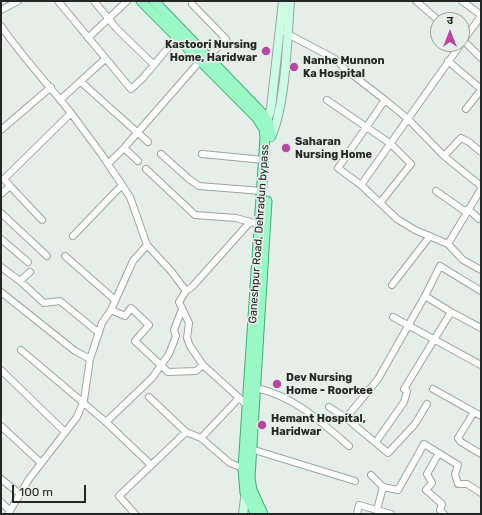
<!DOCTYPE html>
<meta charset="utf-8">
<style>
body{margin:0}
#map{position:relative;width:482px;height:515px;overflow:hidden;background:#e6eee9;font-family:Rubik,"Noto Sans Devanagari",sans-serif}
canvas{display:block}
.frame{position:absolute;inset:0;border:2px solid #242725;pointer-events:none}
.north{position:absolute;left:430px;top:12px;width:40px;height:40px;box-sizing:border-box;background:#e6eee9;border:1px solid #989e9b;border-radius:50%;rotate:0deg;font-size:11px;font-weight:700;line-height:16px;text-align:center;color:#242725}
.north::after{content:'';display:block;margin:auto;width:14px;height:18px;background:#b847a2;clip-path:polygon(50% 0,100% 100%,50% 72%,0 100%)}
.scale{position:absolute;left:12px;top:485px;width:74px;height:18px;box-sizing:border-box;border:2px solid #242725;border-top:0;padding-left:5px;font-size:12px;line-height:14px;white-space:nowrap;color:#242725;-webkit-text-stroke:3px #e6eee9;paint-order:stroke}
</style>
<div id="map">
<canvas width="482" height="515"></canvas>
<div class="frame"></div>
<div class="north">उ</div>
<div class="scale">100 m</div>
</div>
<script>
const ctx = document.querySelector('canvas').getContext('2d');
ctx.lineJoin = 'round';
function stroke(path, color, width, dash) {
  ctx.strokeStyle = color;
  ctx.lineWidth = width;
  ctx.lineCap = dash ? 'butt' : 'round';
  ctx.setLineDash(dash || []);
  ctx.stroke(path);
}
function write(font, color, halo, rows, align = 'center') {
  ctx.font = font + ' Rubik,sans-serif';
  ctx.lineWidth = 3.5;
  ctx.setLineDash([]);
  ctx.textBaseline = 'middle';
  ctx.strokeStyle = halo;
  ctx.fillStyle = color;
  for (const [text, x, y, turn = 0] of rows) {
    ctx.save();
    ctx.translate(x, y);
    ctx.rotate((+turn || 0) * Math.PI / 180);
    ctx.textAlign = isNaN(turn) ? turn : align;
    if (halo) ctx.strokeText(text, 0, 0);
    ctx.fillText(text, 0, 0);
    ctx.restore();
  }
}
const street = new Path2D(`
 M58,1l73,88 12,-11 34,-41
 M94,1l23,28 36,35
 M416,1l22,19
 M462,1l19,14
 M192,4l34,35 -18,18
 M1,10l17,-9
 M1,26c21,31 47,58 70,87l-67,66 6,7 -9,8
 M286,33l49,26 10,10 40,31 -47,68 23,17 100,-141
 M88,38l39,-37
 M462,39l19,19
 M462,42l19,-26
 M448,61l33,28
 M81,82l67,60
 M60,100l45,-41
 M327,100l64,44 20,20 -31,39
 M385,100l23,19 36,37 37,30
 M466,109l15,-19
 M1,130l50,-43
 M124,148l14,13
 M161,154l28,25 10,7 63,5
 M202,154l62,6
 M444,156l17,-18 8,4 12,10
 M108,164l16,-16 76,-87
 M146,169l49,46 41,3 18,5
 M361,185l36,34 18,11 33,14 15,16 18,10
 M10,186l32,34
 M436,191l30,21 2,-3 11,10
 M1,213l46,43
 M73,236l49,-51
 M1,239l27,23
 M448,244l33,-55
 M147,245l24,26 15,20 6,-4 58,-65
 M65,256l50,44
 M1,267l19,14 24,22 16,-2 39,32
 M20,281l10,-9
 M392,285l38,-49
 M186,291l-7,11 10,21 -2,15 3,8 13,19 44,40
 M1,292l74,59 15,8
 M111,310l14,6 6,-8 18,17 -14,16 33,31 28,-1 7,-6
 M451,312l30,16
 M393,317l88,48
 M21,350l85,72 45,43
 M1,370l64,62
 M256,388c38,8 64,33 93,58
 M433,389l48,27
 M149,397l37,35 15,6 29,25 13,5
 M329,407l17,11 42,35 27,-29 12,-20
 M474,412l-16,26 3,4 20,12
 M346,418l32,-39 47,-83
 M106,422l46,-44 17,-24 7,-18 -2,-6 8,-21
 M1,426l40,37
 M201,438l37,-39
 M376,442l28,-40 3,-11 -3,-2 47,-77 -26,-16 15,-30 41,25
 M251,449l104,32
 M439,453l-12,21 5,9 -6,7 16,14 -2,6 4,4
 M371,475l12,12 -6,23
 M1,479l19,15
 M383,487l15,3 26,-46 34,21 -3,9 3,10h9l14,9
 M1,502l9,9
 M8,514l21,-35 48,-62 7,-17 6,-41 12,-36 9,-13 22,-49 14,-16 -17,-48 -28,-42 -31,-42
 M135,514l-16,-18 67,-64
 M357,514l2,-9 32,9`);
const secondary = new Path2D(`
 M266,125l5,-17 12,-107
 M271,137c15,-33 16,-98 19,-136
 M243,514l3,-23`);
const primary = new Path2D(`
 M141,1l116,117 7,11 1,8 -22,331 2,25 11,21
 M154,1l108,112 6,8 3,15
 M263,514l-11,-24 -2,-12 17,-277`);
stroke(street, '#9da59f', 8);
stroke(secondary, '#9da59f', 10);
stroke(primary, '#44ac76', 11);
stroke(street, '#fff', 6);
stroke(secondary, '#ccfce3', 8);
stroke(primary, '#9af8c7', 9);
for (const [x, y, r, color] of [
 [266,51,5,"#b847a2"],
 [294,67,5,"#b847a2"],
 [286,148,5,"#b847a2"],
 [277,384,5,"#b847a2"],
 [262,425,5,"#b847a2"]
]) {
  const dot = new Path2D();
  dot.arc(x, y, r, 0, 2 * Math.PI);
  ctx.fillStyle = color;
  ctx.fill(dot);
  stroke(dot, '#e6eee9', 1.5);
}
write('bold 11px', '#242725', '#e6eee9', [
 ["Kastoori Nursing",257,45,"right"],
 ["Home, Haridwar",257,58,"right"],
 ["Nanhe Munnon",303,61],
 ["Ka Hospital",303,74],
 ["Saharan",295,142],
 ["Nursing Home",295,155],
 ["Dev Nursing",286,378],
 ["Home - Roorkee",286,391],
 ["Hemant Hospital,",271,419],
 ["Haridwar",271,432]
], 'left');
write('11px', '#242725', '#e6eee9', [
 ["Ganeshpur Road, Dehradun bypass",259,234,-86]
]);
</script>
